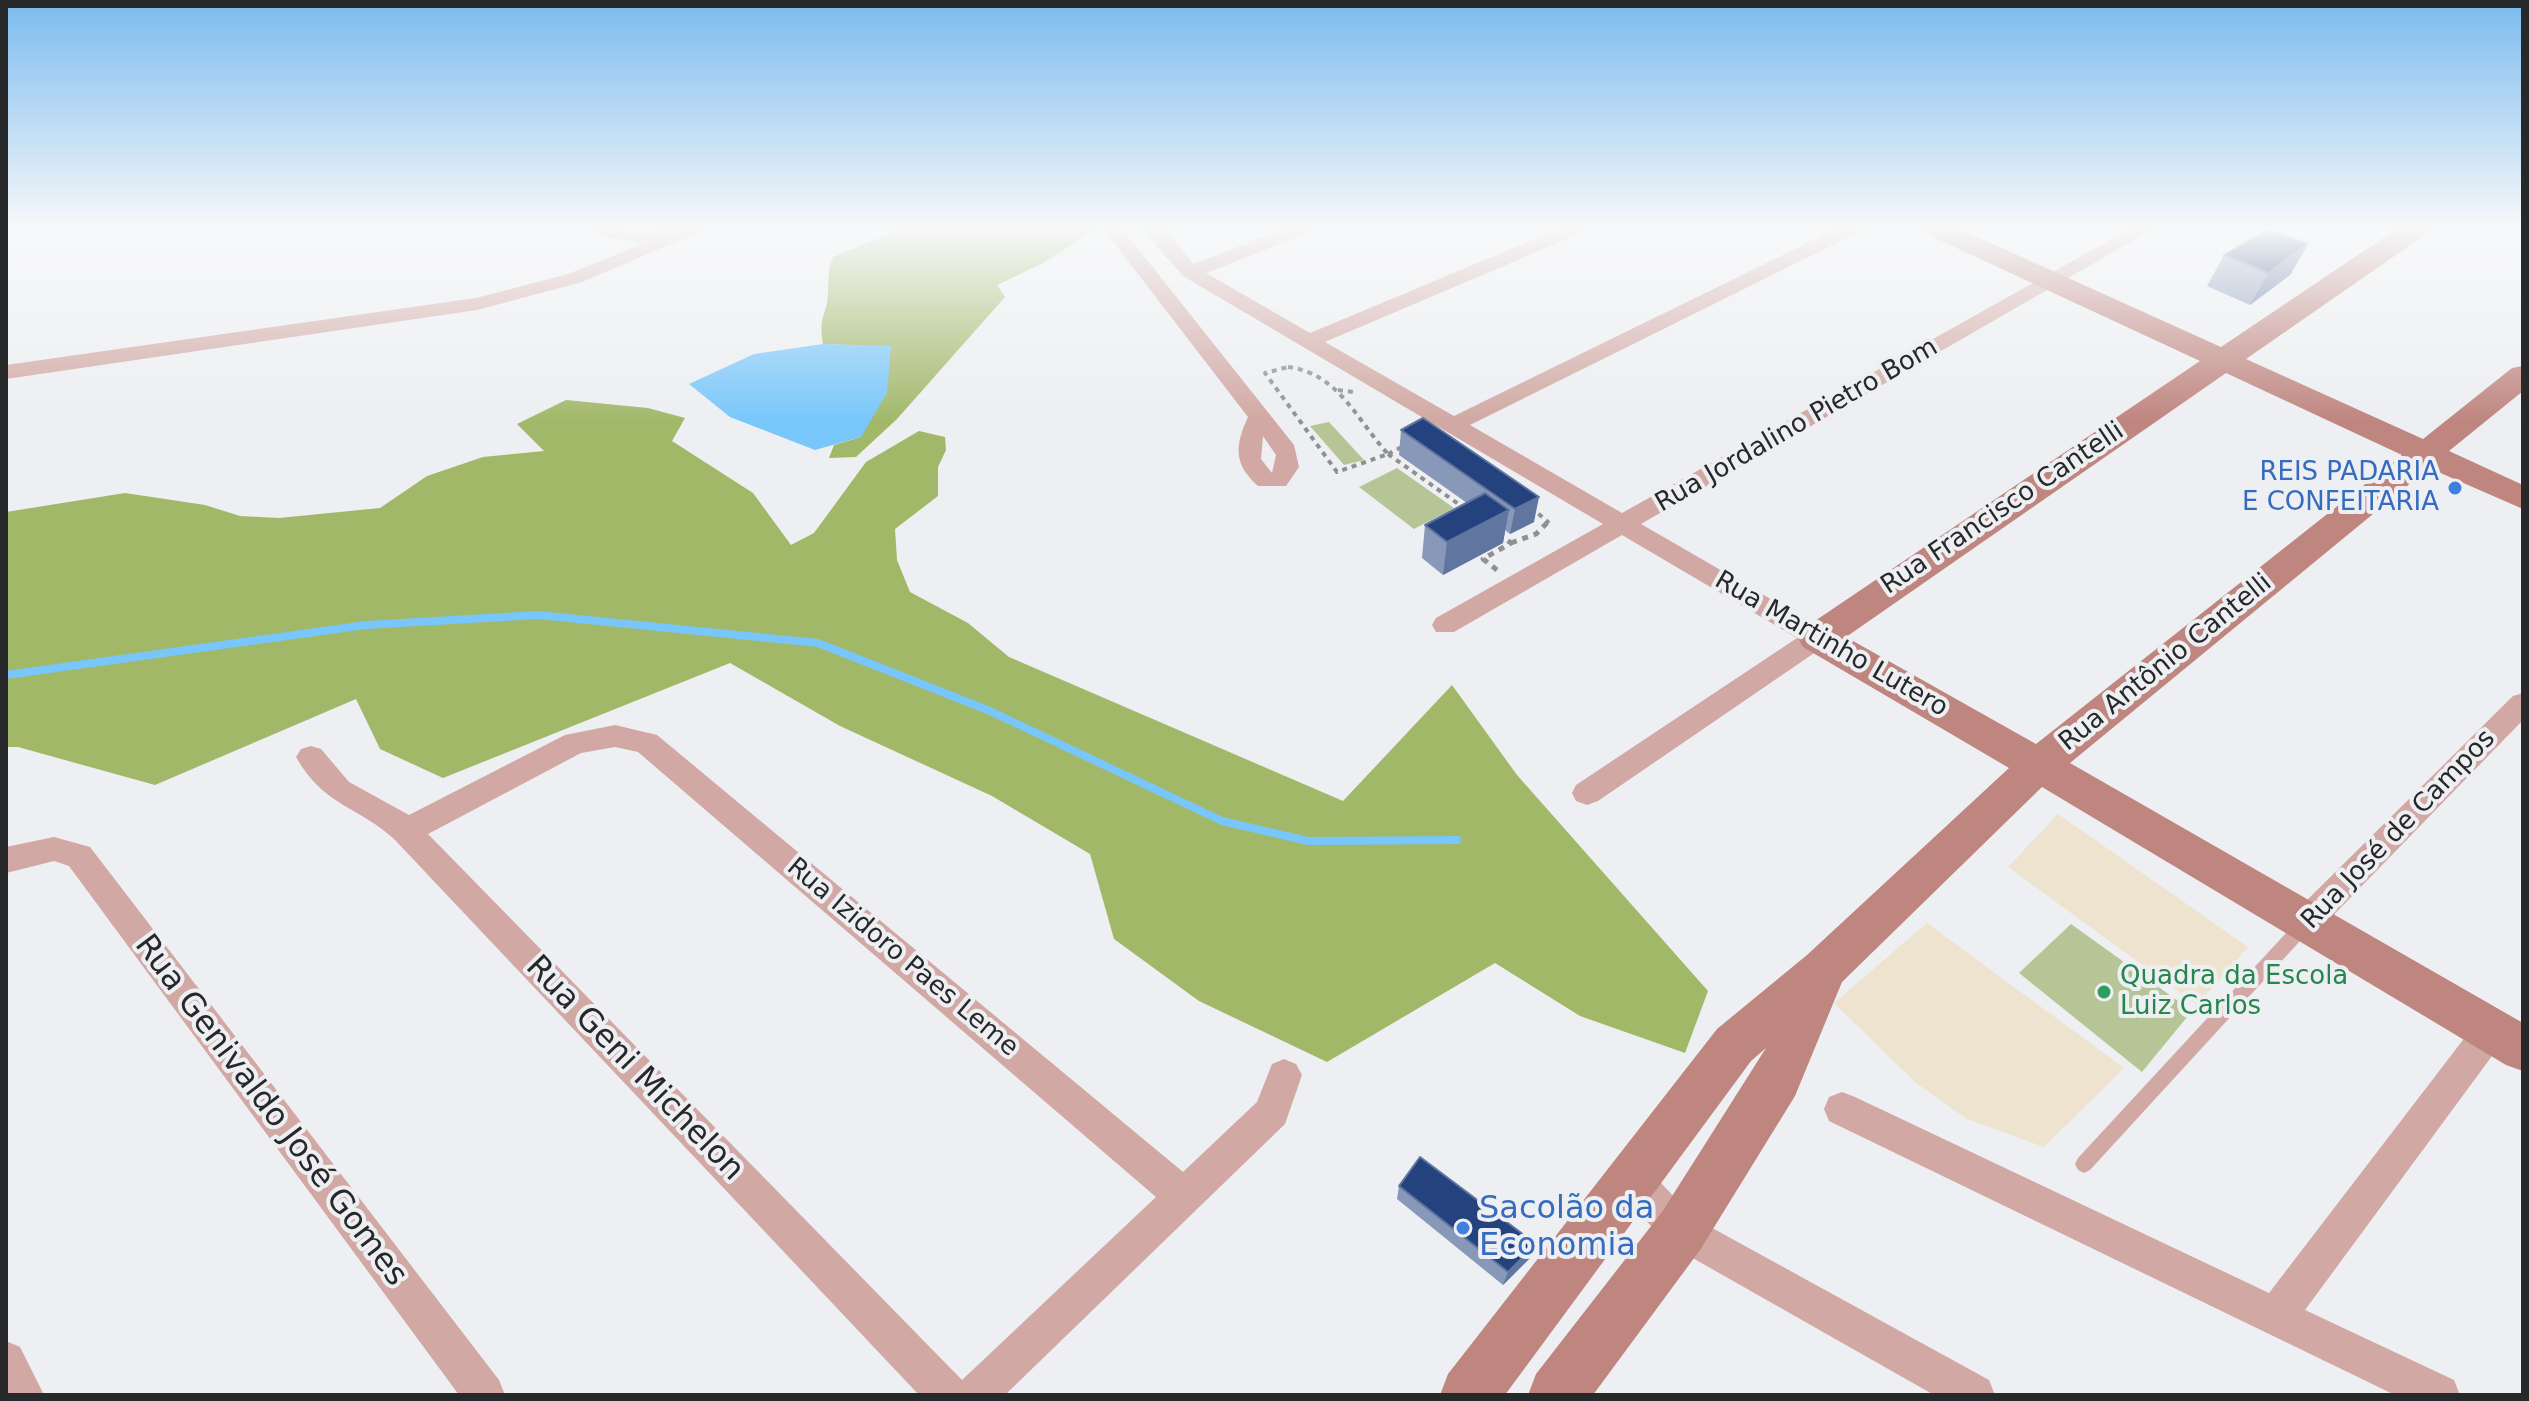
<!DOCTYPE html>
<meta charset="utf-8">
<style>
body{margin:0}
#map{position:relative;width:2529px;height:1401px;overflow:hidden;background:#edeff2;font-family:"DejaVu Sans",sans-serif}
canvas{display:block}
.frame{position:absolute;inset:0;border:8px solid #272829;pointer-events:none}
</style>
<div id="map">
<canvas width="2529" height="1401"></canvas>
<div class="frame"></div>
</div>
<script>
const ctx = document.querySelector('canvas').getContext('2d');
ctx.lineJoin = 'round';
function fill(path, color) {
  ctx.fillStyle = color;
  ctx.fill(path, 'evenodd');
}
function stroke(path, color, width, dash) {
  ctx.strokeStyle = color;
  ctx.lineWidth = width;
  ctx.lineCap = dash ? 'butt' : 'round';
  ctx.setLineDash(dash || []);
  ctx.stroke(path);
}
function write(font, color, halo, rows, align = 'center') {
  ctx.font = font + ' "DejaVu Sans",sans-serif';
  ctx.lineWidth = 8;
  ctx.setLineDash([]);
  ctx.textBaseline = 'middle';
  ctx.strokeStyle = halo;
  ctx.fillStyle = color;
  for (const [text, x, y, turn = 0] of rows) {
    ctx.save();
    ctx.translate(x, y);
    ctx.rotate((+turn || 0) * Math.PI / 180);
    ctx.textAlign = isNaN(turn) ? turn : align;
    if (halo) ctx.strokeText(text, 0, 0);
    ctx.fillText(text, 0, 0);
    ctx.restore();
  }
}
fill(new Path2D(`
 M2058,814l190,133 -51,58 -189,-138z
 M1927,923l197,145 -80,79 -77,-28 -51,-36 -82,-80z`), '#eee3cf');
fill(new Path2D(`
 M1329,422l35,38 -20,5 -34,-39z
 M1397,468l57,40 -40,21 -55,-42z
 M2071,924l121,87 -50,61 -123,-99z`), '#b6c596');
fill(new Path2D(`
 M908,226h184l3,4 -52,33 -46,22 8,12 -108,122 -41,38 -27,1 5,-13 27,-8 30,-90 -68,-3c-5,-28 4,-29 5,-50 1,-16 -1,-22 5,-37z
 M566,400l82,8 37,10 -13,23 81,52 38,52 23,-12 52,-71 53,-31 26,6 1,13 -8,17v29l-43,33 2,31 13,32 58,31 41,34 334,144 109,-116 65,90 191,216 -23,62 -105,-37 -85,-53 -168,99 -128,-61 -85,-62 -24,-85 -98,-58 -152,-70 -110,-63 -287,115 -63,-29 -24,-50 -201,86 -137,-38h-12v-235l119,-19 80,12 35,11 39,2 101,-10 47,-32 56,-19 61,-6 -27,-27z`), '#a1b869');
fill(new Path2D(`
 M823,344l68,2 -4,47 -26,44 -46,13 -85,-33 -41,-33 65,-30z`), '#78c6fa');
stroke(new Path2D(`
 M6,675l360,-50 172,-10 280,28 172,68 232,110 86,20 149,-1`), '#78c6fa', 8);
stroke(new Path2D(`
 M1288,367c50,6 69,53 100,87l-51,18 -72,-99z
 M1338,390l15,2
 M1388,454l76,54
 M1388,454l16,-8
 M1531,507l18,16`), '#8f9092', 4, [5, 5]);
stroke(new Path2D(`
 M1511,543l25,-9 13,-13
 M1497,570l-14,-11 28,-16 -10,-7`), '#8f9092', 5, [6, 6]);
fill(new Path2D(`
 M2305,917l6,2 2,5 -2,5 -221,241 -6,3 -6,-3 -3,-6 3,-6 221,-239z`), '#d1a8a3');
fill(new Path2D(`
 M585,226l54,5 75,-5 -132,56 -105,28 -471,69v-14l470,-67 92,-24 77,-31 -40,-6z
 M1101,226h19l174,219 5,22 -13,19h-28c-25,-22 -23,-41 -10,-69zM1263,436l13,19 -4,18 -11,-14z
 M1144,226h19l30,38 100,-38h25l-2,4 -110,43 104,60 256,-107h24l-2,4 -263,112 129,74 388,-190h23l-2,4 -393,195 152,88 513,-287h23l-517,298 185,107 4,7 -4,7 -228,156 -11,4 -11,-4 -4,-8 4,-8 221,-147 -175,-103 -168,97h-18l-4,-7 4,-7 167,-94 -420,-248 -27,-30z
 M2523,693v27l-204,210 -11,3 -11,-3 -5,-10 5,-10 216,-214z
 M615,725l42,10 526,437 74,-70 15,-38 12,-5 12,5 6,11 -17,49 -280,271h-86l-524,-555c-36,-34 -71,-33 -99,-83l5,-8 10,-3 10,3 28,33 60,33 156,-80zM615,747l23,5 518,445 -194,183 -534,-546 153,-81z
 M54,837l36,10 409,533 6,15h-46l-390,-529 -15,-5 -48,12v-26z
 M2491,1015l12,4 5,11 -5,11 -198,269 149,70 6,15h-65l-566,-274 -5,-12 5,-12 13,-5 13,5 414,196 210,-274z
 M1632,1161l13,5 49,52 295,162 6,15h-61l-266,-151 -49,-52 -5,-13 5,-13z
 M6,1341l14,6 24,48h-38z`), '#d1a8a3');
fill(new Path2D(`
 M1919,226h34l268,121 180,-121h31l-3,6 -183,127 177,80 89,-71 11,-2v25l-74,60 74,34v24l-94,-41 -359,295 453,260v48l-17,-6 -464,-278 -200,195 -47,114 -95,154 -107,145h-65l8,-21 126,-162 104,-164 -15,13 -246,334h-65l8,-21 269,-345 90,-74 202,-187 -206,-121 -5,-9 5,-9 397,-268 -278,-129zM2226,373l176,82 -366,289 -190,-107z`), '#bf857f');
fill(new Path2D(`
 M2308,244l-18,31 -40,30 -43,-19 17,-31z
 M1401,430l133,92 -24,12 -5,-4 -2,13 -60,32 -21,-17 3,-33 42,-22 -68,-48z
 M1399,1186l132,71 -28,28 -106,-86z`), '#8898b8');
fill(new Path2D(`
 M2308,244l-18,31 -40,30 18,-32z
 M1539,497l-5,25 -24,12 5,-25z
 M1509,510l-6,33 -60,32 4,-33z
 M1536,1244l-5,13 -28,28 5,-13z`), '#6076a1');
const building = new Path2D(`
 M2268,229l40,15 -40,29 -44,-18z
 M1423,418l116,79 -24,12 -114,-79z
 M1485,493l24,17 -62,32 -22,-17z
 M1420,1157l116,87 -28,28 -109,-86z`);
fill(building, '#24427e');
stroke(building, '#6076a1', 2);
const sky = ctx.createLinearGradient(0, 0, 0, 422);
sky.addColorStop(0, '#7bbbef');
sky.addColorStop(0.54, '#f7f8f9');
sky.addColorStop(1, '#f7f8f900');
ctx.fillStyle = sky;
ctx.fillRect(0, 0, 2529, 422);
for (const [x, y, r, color] of [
 [2455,488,8,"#3f7fe0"],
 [2104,992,8,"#2e9e5b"],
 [1463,1228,8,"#3f7fe0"]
]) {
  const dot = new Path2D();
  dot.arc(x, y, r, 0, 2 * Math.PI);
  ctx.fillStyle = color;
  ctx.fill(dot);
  stroke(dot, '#edeff2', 3);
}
write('26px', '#272829', '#edeff2', [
 ["Rua Jordalino Pietro Bom",1797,426,-30],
 ["Rua Francisco Cantelli",2003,509,-34],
 ["Rua Martinho Lutero",1831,645,30],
 ["Rua Antônio Cantelli",2166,663,-39],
 ["Rua José de Campos",2399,830,-46],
 ["Rua Izidoro Paes Leme",902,958,40]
]);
write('26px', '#366cbe', '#edeff2', [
 ["REIS PADARIA",2439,473],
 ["E CONFEITARIA",2439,503]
], 'right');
write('26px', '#27864d', '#edeff2', [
 ["Quadra da Escola",2120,977],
 ["Luiz Carlos",2120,1007]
], 'left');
write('32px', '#272829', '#edeff2', [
 ["Rua Geni Michelon",634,1069,46],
 ["Rua Genivaldo José Gomes",270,1111,53]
]);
write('32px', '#366cbe', '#edeff2', [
 ["Sacolão da",1479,1210],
 ["Economia",1479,1247]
], 'left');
</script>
